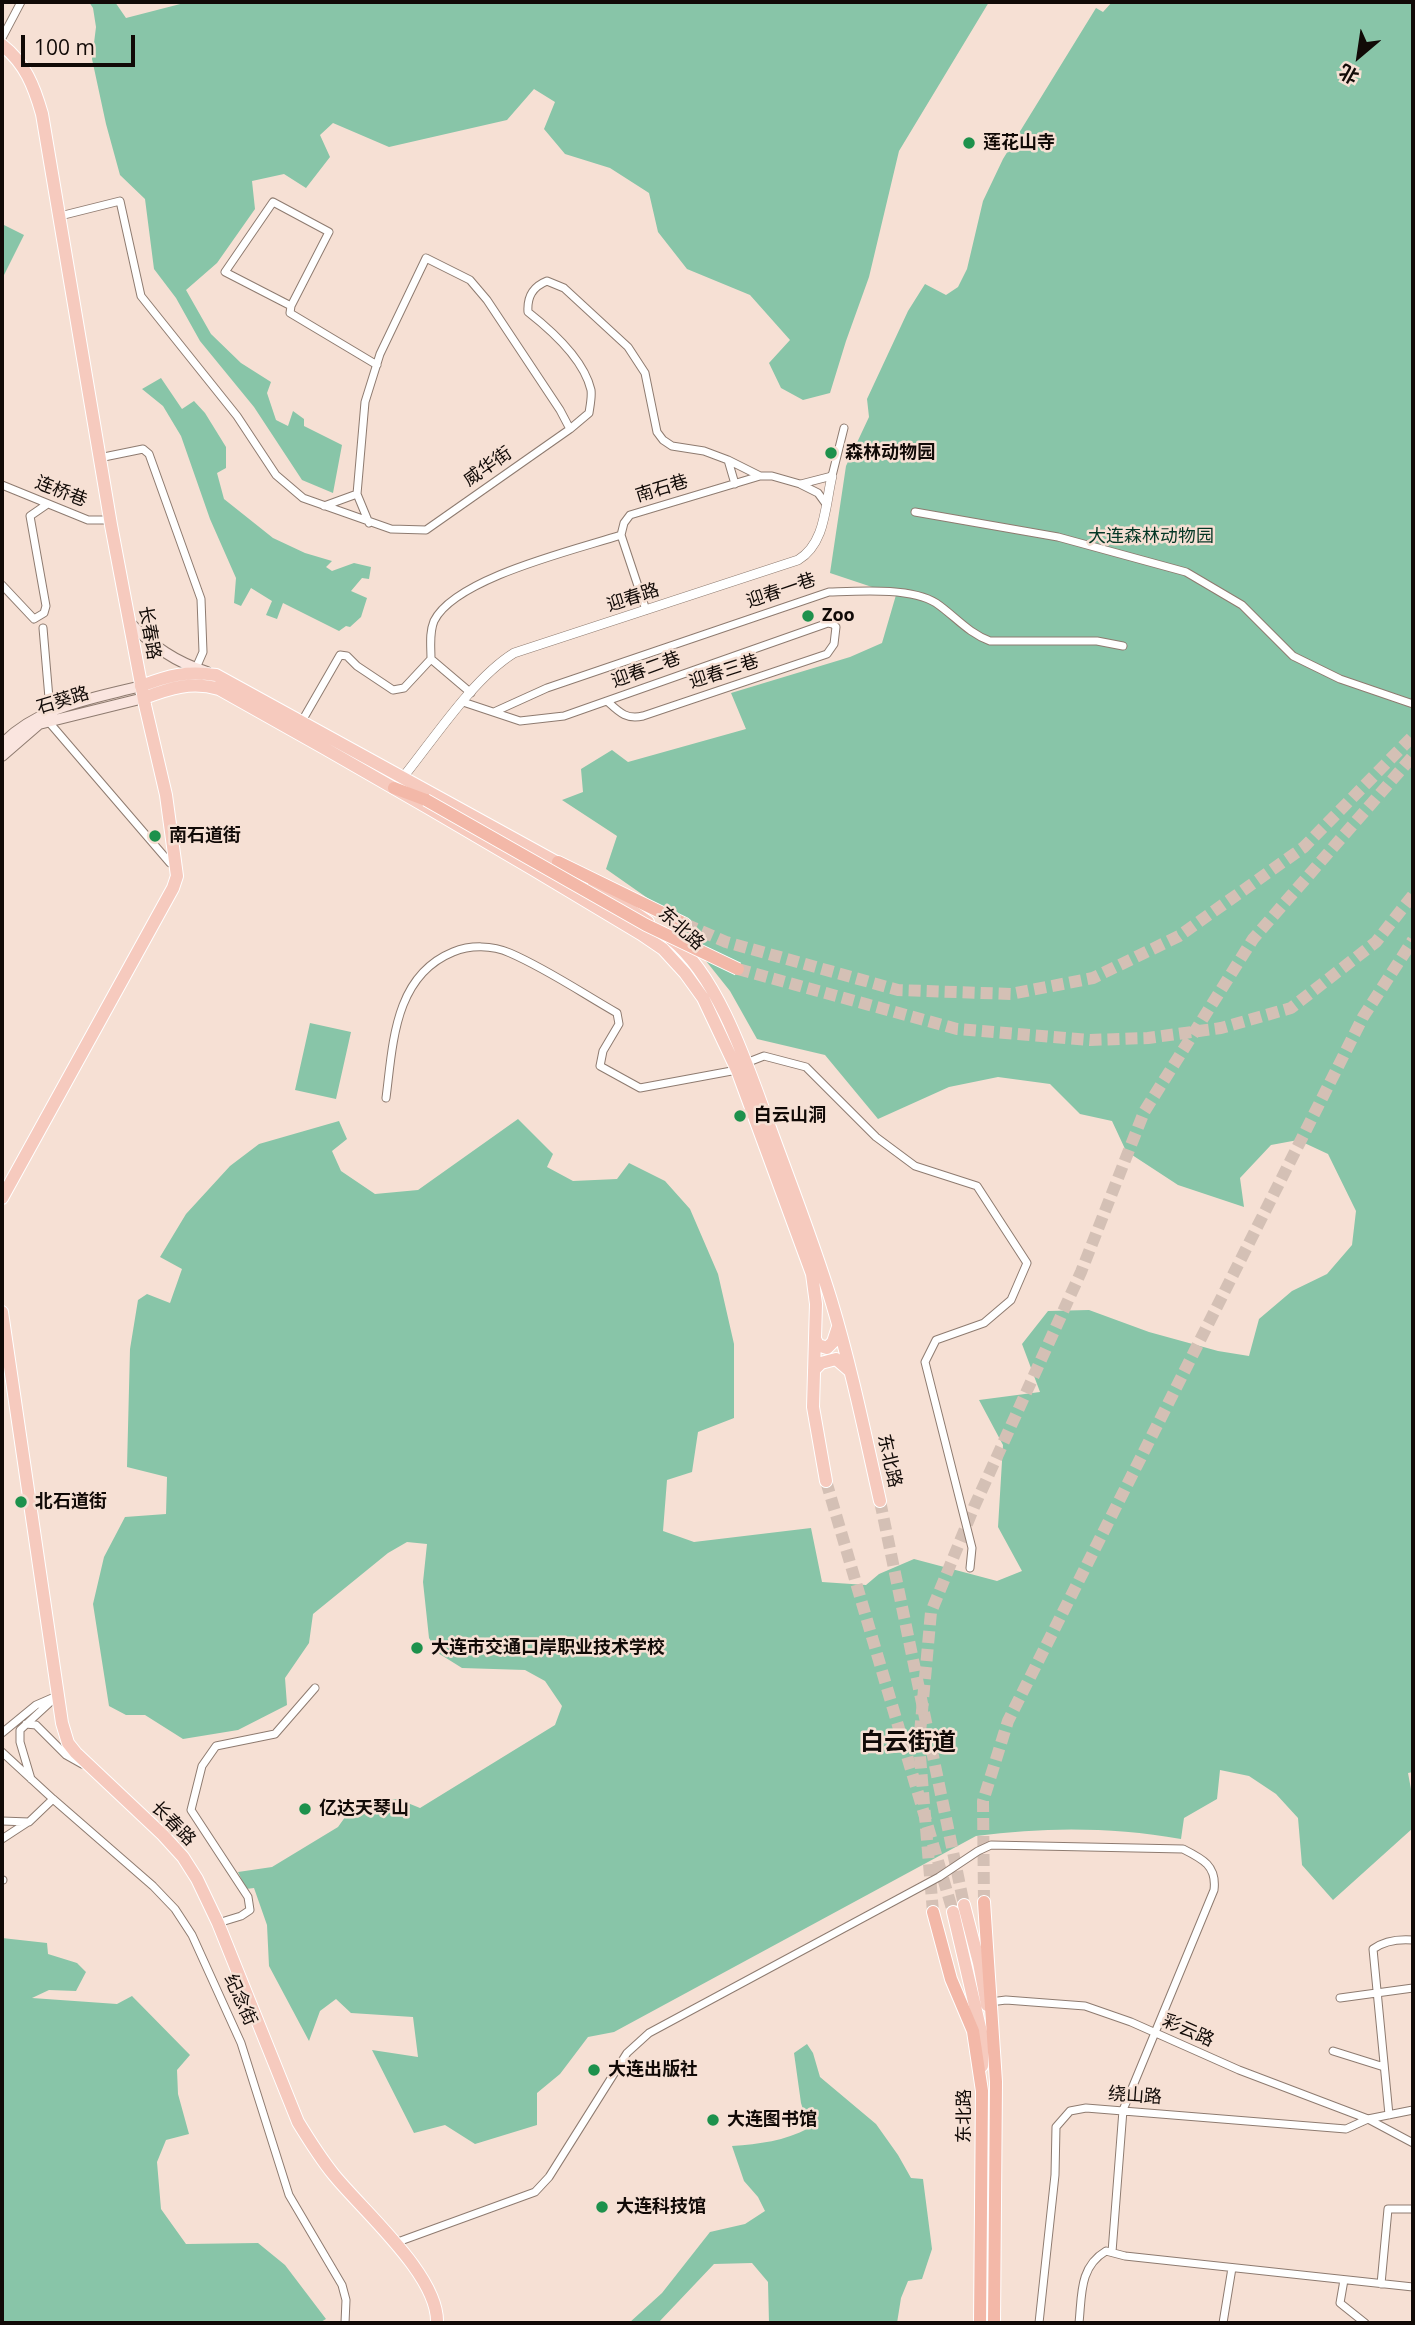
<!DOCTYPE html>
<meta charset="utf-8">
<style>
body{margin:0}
#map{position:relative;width:1415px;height:2325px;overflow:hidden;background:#f6e0d4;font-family:"Open Sans","Noto Sans SC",sans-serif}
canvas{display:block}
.frame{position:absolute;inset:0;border:4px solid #110a07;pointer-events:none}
.north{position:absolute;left:1324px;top:21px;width:70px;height:70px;-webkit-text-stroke:5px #f6e0d4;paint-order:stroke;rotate:209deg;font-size:19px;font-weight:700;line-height:28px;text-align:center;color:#110a07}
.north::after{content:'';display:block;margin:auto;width:24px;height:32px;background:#110a07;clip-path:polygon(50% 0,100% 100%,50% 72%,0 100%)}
.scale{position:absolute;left:21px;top:35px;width:114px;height:32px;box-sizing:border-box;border:4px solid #110a07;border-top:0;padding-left:9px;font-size:21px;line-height:24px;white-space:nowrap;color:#110a07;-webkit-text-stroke:5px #f6e0d4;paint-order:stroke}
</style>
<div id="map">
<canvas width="1415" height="2325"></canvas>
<div class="frame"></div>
<div class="north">北</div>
<div class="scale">100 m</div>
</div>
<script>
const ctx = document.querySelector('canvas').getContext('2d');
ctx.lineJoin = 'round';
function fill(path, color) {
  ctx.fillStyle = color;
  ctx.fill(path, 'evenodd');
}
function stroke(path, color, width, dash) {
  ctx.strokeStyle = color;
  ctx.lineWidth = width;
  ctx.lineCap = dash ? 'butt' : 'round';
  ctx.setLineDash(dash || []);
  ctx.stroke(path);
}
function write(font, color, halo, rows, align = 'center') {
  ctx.font = font + ' "Open Sans","Noto Sans SC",sans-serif';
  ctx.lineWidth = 5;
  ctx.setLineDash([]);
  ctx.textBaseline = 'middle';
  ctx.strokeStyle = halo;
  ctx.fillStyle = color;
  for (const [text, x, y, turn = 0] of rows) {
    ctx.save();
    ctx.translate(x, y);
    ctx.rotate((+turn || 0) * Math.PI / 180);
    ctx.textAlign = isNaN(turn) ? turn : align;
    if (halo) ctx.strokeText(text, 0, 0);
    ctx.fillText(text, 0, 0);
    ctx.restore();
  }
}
fill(new Path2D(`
 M89,2h26l11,16 62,-16h801l-90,149 -30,126 -23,64 -16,52 -27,7 -22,-12 -12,-25 21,-23 -40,-45 -63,-26 -29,-37 -9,-39 -39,-25 -45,-14 -21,-25 11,-27 -21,-13 -27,31 -118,27 -56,-24 -13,12 10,22 -24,31 -22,-14 -32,7 3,28 -38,54 -31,27 25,44 30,29 30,19 -4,11 9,27 12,6 5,-15 11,8v7l38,19 -9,48 -31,-13 -48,-73 -54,-66 -24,-43 -22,-29 -9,-70 -25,-24 -14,-51 -14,-65 4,-32 -3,-19z
 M1112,2h301v1770l-5,1 5,27v28l-80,72 -31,-35 -4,-47 -22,-24 -27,-18 -29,-6 -3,29 -33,19 -3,21c-70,-12 -135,-12 -205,-3l-362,196 -26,5 -28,37 -23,19v32l-62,19 -30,-19 -31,8 -42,-83 46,7 -5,-40 -62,-4 -15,-14 -16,12 -11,30 -40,-75 -2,-41 -13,-37 -8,1 -8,-17 34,-5 66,-40 15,-21 45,-7 22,9 135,-83 7,-19 -17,-25 -20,-11 -63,-2 -24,-15 -9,-15 -6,-56 4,-38 -20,-2 -19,11 -75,61 -4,29 -24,35 2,27 -49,25 -55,9 -38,-24h-19l-17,-9 -16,-102 11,-47 21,-40 41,-3 1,-37 -40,-10 3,-118 8,-49 9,-6 23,9 12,-34 -22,-12 26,-43 44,-48 29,-22 80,-23 8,18 -15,12 9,20 34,23 43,-4 100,-71 35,35 -6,13 26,14 44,-2 12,-16 36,18 25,28 28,65 16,70v74l-36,14 -6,40 -25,8 -4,51 31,11 117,-14 11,54 44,3 13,-11 35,-15 83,22 25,-10 -24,-44 5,-82 -24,-45 61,-8 -18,-48 26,-33 41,-1 60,22 69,19 31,5 10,-37 33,-28 35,-17 25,-29 4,-34 -28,-57 -30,-14 -27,5 -31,33 4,29 -66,-22 -52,-34 -14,-30 -32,-7 -30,-30 -52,-7 -49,10 -71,32 -53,-64 -68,-16 -27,-48 -64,-80 -60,-42 11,-33 -55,-36 21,-8 -2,-23 31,-19 16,12 118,-33 -15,-36 119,-36 32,-14 14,-48 -66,-22 16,-107 23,-49 -2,-18 41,-88 17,-27 21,11 12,-8 9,-18 16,-68 20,-42 93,-151 7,4z
 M2,224l22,11 -22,44z
 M161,378l21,31 12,-8 11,12 21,34v21l-9,5 7,26 49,39 32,15 27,8 -6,6 6,4 22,-8 17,4 -2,12 -7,-1 -11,13 16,7 -6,19 -11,10 -4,-1 -7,5 -56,-28 -6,16 -11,-4 6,-14 -21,-13 -10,18 -7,-3 2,-25 -26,-59 -29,-83 -18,-30 -21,-17z
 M310,1023l41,9 -15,67 -41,-9z
 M2,1938l45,5 1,11 29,9 9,9 -10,19 -27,-1 -17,8 85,6 15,-8 58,59 -13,15 1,24 11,40 -23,6 -9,22 4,47 25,35 72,-1 27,22 41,54 -7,4h-317z
 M807,2044l6,9 7,24 56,47 22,31 13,23 12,1 9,70 -10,30 -14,2 -7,17 -4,25h-128l-1,-41 -16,-19 -38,1 -56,59h-29l33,-30 48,-61 35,-8 20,-13 -7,-14 -14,-16 -12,-35c28,-2 52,-5 77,-18l-8,-25 -7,-50z`), '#88c5a8');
stroke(new Path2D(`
 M826,1481l127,431
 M880,1501l84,404`), '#d4c0b5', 12, [12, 6]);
stroke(new Path2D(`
 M685,924l41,18 172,48 113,4 82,-16 86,-42 125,-89 109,-111
 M738,969l219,60 133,11 58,-2 73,-10 70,-20 85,-66 37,-47
 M984,1902l-1,-101 25,-80 355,-704 50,-77
 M933,1912l-14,-168 12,-132 43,-105 107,-235 63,-160 109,-173 160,-183`), '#d4c0b5', 12, [12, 6]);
const minor = new Path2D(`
 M2,38l19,-36
 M60,216l60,-15 21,95 96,120 39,59 27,23 88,31 35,1 144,-101 19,-16c1,-7 3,-16 2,-23 -7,-30 -40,-60 -63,-78 -1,-15 4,-25 19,-31l17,7 64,59 17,26 12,59 6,8 9,6 32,5 24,9 32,16h12l28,8 18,9 8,11
 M291,306l-66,-34 48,-70 56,30 -38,74 -1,7 87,52
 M99,458l44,-9 6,5 52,145 2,53 -7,16
 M728,460l7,24
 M801,484l31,-8 12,-48
 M2,485l86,35h22
 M324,506l33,-12
 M915,512l143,25 128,35 56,33 51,51 47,23 73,25
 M369,523l-12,-29 8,-92 15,-48 46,-96 44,22 17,20 73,110 10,19
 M2,585l32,34 10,-6 2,-7 -16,-90 16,-11
 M646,610l-25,-75 3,-12 6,-8 130,-39
 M43,628l7,82 -2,11 122,142
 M431,659l40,34
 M463,702l57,19 44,-5 264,-93 5,1 3,3 -2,17 -7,10 -184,62c-17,4 -24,-4 -36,-15
 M494,712l53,-24 282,-96c29,-1 82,-5 107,11 19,13 32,30 54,38h107l26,5
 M302,721l38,-66 7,1 10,10 36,24 11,-2 27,-29c0,-13 -2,-26 3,-38 21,-43 141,-71 187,-86
 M386,1098c7,-54 8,-122 67,-146 17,-7 39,-7 57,1 37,16 72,40 107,60l2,11 -16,27 -3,15 40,22 97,-18 9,-7 18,-7 42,11 70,70 39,29 62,20 50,77 -16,37 -27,23 -48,17 -11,22 47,186 -2,20
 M26,1724l10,1 30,30 16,9
 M2,1733l34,-28 16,-7
 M2,1752l51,47 100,87 22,23 17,26 49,108 48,152 53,90 4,15 -1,23
 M31,1779l-11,-37v-12l38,-35
 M2,1821l27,1 24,-23
 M2,1839l26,-17
 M2,1880h1
 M218,1923l23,-7 9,-6 -2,-13 -57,-87 11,-44 14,-20 59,-12 40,-46
 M1340,1998l73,-10
 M990,2002l16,-2 79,6 46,16 108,48 129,49 45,24
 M1333,2051l51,16
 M1389,2115l-16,-166c11,-8 27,-10 40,-9
 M395,2243l140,-51 14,-15 78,-124 22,-20 290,-156 39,-26 13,-6 192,4c20,10 34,17 31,41l-91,220 -11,142
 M1344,2280l-4,23 25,20
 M1381,2284l7,-75h25
 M1039,2323l16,-148 1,-48 14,-16 16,-3 260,21 22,-10 45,-9
 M1079,2323c3,-28 0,-56 27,-72l19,5 288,31
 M1223,2323l9,-55`);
const tertiary = new Path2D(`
 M400,781c32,-39 72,-102 114,-128l284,-93c28,-17 27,-55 34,-84`);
const secondary = new Path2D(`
 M130,623c23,23 45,39 77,49
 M2,744c37,-38 89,-45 139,-58
 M2,756l37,-32 105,-26`);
const primary = new Path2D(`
 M2,45c23,18 32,41 40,69l69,411 34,180 21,90 11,81 -4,12 -171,310
 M141,686c29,-11 45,-15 75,-11l351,193
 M144,698c26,-10 48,-17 75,-9 142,79 283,161 422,245l22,15 22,24 18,25 34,72 75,204 4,30 -3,103 13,74
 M594,885l54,37
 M671,939c48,38 77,129 98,186 21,58 44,116 62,175 20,66 34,134 49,201
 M2,1312l60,411 6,20 8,10 87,82 20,22 14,22 21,44 80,199c11,18 23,37 36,53 30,37 105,101 103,148
 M815,1339l3,6 9,3 6,-6 5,-15
 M814,1370l7,-7 15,-4 14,12
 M964,1905l15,58 8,42
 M953,1912l29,124v30`);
const trunk = new Path2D(`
 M394,788l32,12
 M558,862l127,62
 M984,1902l12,180 -2,241
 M933,1912l18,67 22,52 9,60 -2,232`);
stroke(minor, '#8e7b70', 9);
stroke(tertiary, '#8e7b70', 10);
stroke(secondary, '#8e7b70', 12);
stroke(primary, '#fff', 14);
stroke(trunk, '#fff', 14);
stroke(minor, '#fff', 7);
stroke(tertiary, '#fff', 9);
stroke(secondary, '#fae5df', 10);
stroke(primary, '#f6cabe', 12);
stroke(trunk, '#f3b8a8', 12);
const trunkBridge = new Path2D(`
 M426,800l220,125 92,44`);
stroke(trunkBridge, '#fff', 14, []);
stroke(trunkBridge, '#f3b8a8', 12);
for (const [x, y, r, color] of [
 [969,143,7,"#1d914c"],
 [831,453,7,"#1d914c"],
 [808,616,7,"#1d914c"],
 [155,836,7,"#1d914c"],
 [740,1116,7,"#1d914c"],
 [21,1502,7,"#1d914c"],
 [417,1648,7,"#1d914c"],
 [305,1809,7,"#1d914c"],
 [594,2070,7,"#1d914c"],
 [713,2120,7,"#1d914c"],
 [602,2207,7,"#1d914c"]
]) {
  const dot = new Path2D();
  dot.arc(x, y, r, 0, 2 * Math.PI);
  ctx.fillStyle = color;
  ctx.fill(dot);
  stroke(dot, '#f6e0d4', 2.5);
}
write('bold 18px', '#110a07', '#f6e0d4', [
 ["莲花山寺",983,143],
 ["森林动物园",845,453],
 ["Zoo",822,616],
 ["南石道街",169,836],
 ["白云山洞",754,1116],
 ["北石道街",35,1502],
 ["大连市交通口岸职业技术学校",431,1648],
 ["亿达天琴山",319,1809],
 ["大连出版社",608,2070],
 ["大连图书馆",727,2120],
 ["大连科技馆",616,2207]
], 'left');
write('18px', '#110a07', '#f6e0d4', [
 ["威华街",488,467,-35],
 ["南石巷",662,489,-17],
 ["连桥巷",61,492,21],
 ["迎春一巷",781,591,-19],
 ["迎春路",633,598,-18],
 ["长春路",149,633,80],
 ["迎春二巷",646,670,-20],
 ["迎春三巷",724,672,-18],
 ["石葵路",63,701,-17],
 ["东北路",681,929,42],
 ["东北路",889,1461,77],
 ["长春路",173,1824,45],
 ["纪念街",240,2000,66],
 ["彩云路",1188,2031,24],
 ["绕山路",1135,2096,4],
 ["东北路",965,2116,-90]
]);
write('18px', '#033624', '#f6e0d4', [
 ["大连森林动物园",1151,537]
]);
write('bold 24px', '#110a07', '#f6e0d4', [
 ["白云街道",908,1743]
]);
</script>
